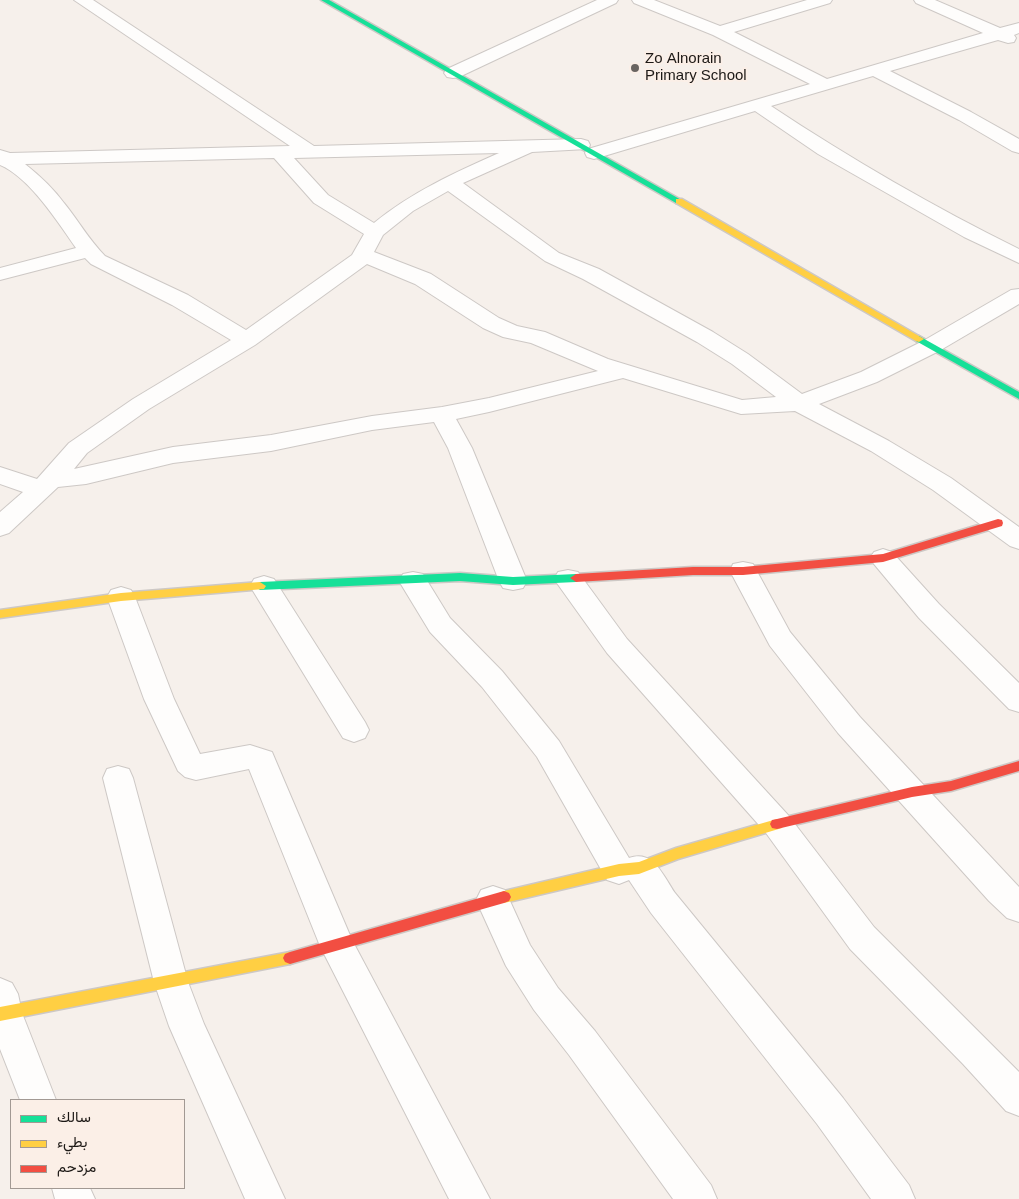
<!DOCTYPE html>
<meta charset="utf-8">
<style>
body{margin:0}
#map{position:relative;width:1019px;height:1199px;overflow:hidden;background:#f6f0eb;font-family:Arial,Vazirmatn,sans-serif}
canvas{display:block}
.legend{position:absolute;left:10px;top:1099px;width:175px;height:90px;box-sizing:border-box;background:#fbefe7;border:1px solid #a29993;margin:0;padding:6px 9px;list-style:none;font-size:15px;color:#1d1916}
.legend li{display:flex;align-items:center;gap:10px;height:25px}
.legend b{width:25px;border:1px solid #a29993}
</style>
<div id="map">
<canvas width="1019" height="1199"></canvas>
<ul class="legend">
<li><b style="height:6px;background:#16e098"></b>سالك</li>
<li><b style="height:6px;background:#ffcf43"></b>بطيء</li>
<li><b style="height:6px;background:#f24e42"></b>مزدحم</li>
</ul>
</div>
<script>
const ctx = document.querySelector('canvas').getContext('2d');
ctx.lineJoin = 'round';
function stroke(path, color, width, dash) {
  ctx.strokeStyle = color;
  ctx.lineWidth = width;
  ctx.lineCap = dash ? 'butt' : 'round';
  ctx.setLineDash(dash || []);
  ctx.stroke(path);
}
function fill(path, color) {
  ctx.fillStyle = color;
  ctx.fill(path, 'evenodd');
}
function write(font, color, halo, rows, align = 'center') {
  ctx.font = font + ' Arial,sans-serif';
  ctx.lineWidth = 4;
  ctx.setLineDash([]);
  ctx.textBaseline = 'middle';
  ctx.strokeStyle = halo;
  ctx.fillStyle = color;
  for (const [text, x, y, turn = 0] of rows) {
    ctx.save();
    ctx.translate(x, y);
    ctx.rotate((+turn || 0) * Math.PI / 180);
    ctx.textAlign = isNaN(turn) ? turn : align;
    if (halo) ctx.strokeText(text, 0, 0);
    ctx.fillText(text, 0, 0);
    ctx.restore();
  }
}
const street = new Path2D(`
 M74,0h19l221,146 267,-7 7,2 2,4 -2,4 222,-65 -97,-49 -79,-32 -2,-3h22l66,26 87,-26h25l-2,3 -96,29 93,47 156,-46 -67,-30 -2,-3h21l65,28 19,-5v10l-5,2 2,3 -2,4 -6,1 -10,-3 -108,31 81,41 48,27v14l-7,-2 -53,-31 -86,-44 -102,30c80,53 163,101 248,143v14l-55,-26 -146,-83 -63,-43 -161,48 -7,-2 -2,-4 2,-4 -55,3 -69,31 96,70 40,16 114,63 35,22 54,40 59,-22 62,-31 88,-51 8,-1v15l-80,47 -62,31 -58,22 70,37 62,37 68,49v22l-9,-3 -77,-56 -62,-39 -76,-40 -54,3 -118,-36 -134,34 -33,7 16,29 55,133 -4,7 -10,2 -10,-2 -4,-7 -51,-133 -14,-26 -62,8 -101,21 -98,12 -87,21 -28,3 -49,46 -9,3v-24l23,-20 -23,-8v-17l37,12 32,-36 64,-44 98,-59 -59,-35 -81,-41 -6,-6 -85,22v-12l76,-20c-18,-26 -47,-71 -76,-83v-15l10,3 280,-7zM499,153c-45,20 -87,39 -125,70l-46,-28 -34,-37zM274,158l40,45 50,31 -12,21 -106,75 -58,-35 -83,-39c-16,-16 -27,-36 -41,-53 -11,-15 -25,-28 -39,-39zM448,191l97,70 38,18 114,63 35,22 44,33 -34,3 -134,-41 -63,-27 -28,-6 -18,-8 -68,-44 -57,-22 9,-17 30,-24zM367,264l48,20 68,44 20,9 28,6 67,28 -109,27 -47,9 -70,9 -101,19 -98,12 -99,22 13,-16 62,-44 106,-64z
 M597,0h21l-2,3 -157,74 -6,1 -6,-1 -3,-4 3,-4z
 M883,549l9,3 47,52 80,79v29l-10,-3 -90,-91 -45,-54 -4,-6 4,-6z
 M743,562l10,2 37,68 70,85 159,170v35l-12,-4 -18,-17 -151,-168 -68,-87 -40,-75 3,-7z
 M568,570l10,2 49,67 161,176 86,112 145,145v44l-13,-5 -43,-47 -113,-115 -84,-116 -159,-180 -53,-74 4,-7z
 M413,572l10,2 27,44 52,53 57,70 70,117c24,-9 34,17 46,35l168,205 66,87 6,14h-44l-54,-75 -166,-211 -22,-33 -10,4 -12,-4 -70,-123 -55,-70 -52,-55 -31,-51 4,-7z
 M264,576l10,3 91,143 4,8 -4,8 -11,4 -11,-4 -93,-152 4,-7z
 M121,587l10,3 4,7 39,102 26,55 50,-9 22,7 80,188 138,259h-41l-129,-253 -71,-177 -53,11 -11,-3 -7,-6 -34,-72 -37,-102 4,-7z
 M118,766l11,3 4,9 55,204 16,42 81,175h-40l-76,-173 -15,-44 -51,-204 4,-9z
 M493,886l12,4 25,55 28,43 37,43 116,154 6,14h-44l-104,-144 -35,-45 -28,-44 -30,-66 5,-10z
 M0,978l12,5 6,11 4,19 34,87h-36l-20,-51z
 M52,1188h38l5,11h-40z`);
const fast = new Path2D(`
 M321,0h8l354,201 -7,2z
 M919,336l100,56v7l-103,-58v-4z
 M460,573l53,4 63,-3 6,4 -6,4 -63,3 -53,-4 -200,9 -6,-4 6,-4z`);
const slow = new Path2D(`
 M676,199h6l242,140 -5,3 -3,-1 -240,-138z
 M260,582l6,4 -2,3 -143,12 -121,17v-8l121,-17z
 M777,819l5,1 2,4 -2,4 -104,31 -39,15 -20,2 -115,27 -5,-2 -2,-4 2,-4 5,-2 115,-27 20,-2 37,-14z
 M290,952l5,2 2,4 -2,4 -5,2 -290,57v-14z`);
const jam = new Path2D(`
 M998,519l4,1 1,3 -1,3 -119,36 -140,13h-50l-117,7 -6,-4 6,-4 117,-7h50l140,-13z
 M1019,761v10l-68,20 -39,6 -135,32 -5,-1 -2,-4 2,-4 5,-1 135,-32 39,-6z
 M504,891l5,2 2,4 -2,4 -5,2 -214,61 -5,-2 -2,-4 2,-4 5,-2z`);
stroke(street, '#cdc8c5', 2);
stroke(fast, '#cdc8c5', 3);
stroke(slow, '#cdc8c5', 3);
stroke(jam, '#cdc8c5', 3);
fill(street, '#fefdfc');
fill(fast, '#16e098');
fill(slow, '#ffcf43');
fill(jam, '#f24e42');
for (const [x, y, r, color] of [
 [635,68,5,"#696461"]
]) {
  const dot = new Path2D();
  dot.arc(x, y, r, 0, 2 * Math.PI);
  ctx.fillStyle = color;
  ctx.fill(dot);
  stroke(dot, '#fbefe7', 2);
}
write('15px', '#1d1916', '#fbefe7', [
 ["Zo Alnorain",645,59],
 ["Primary School",645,76]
], 'left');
</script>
